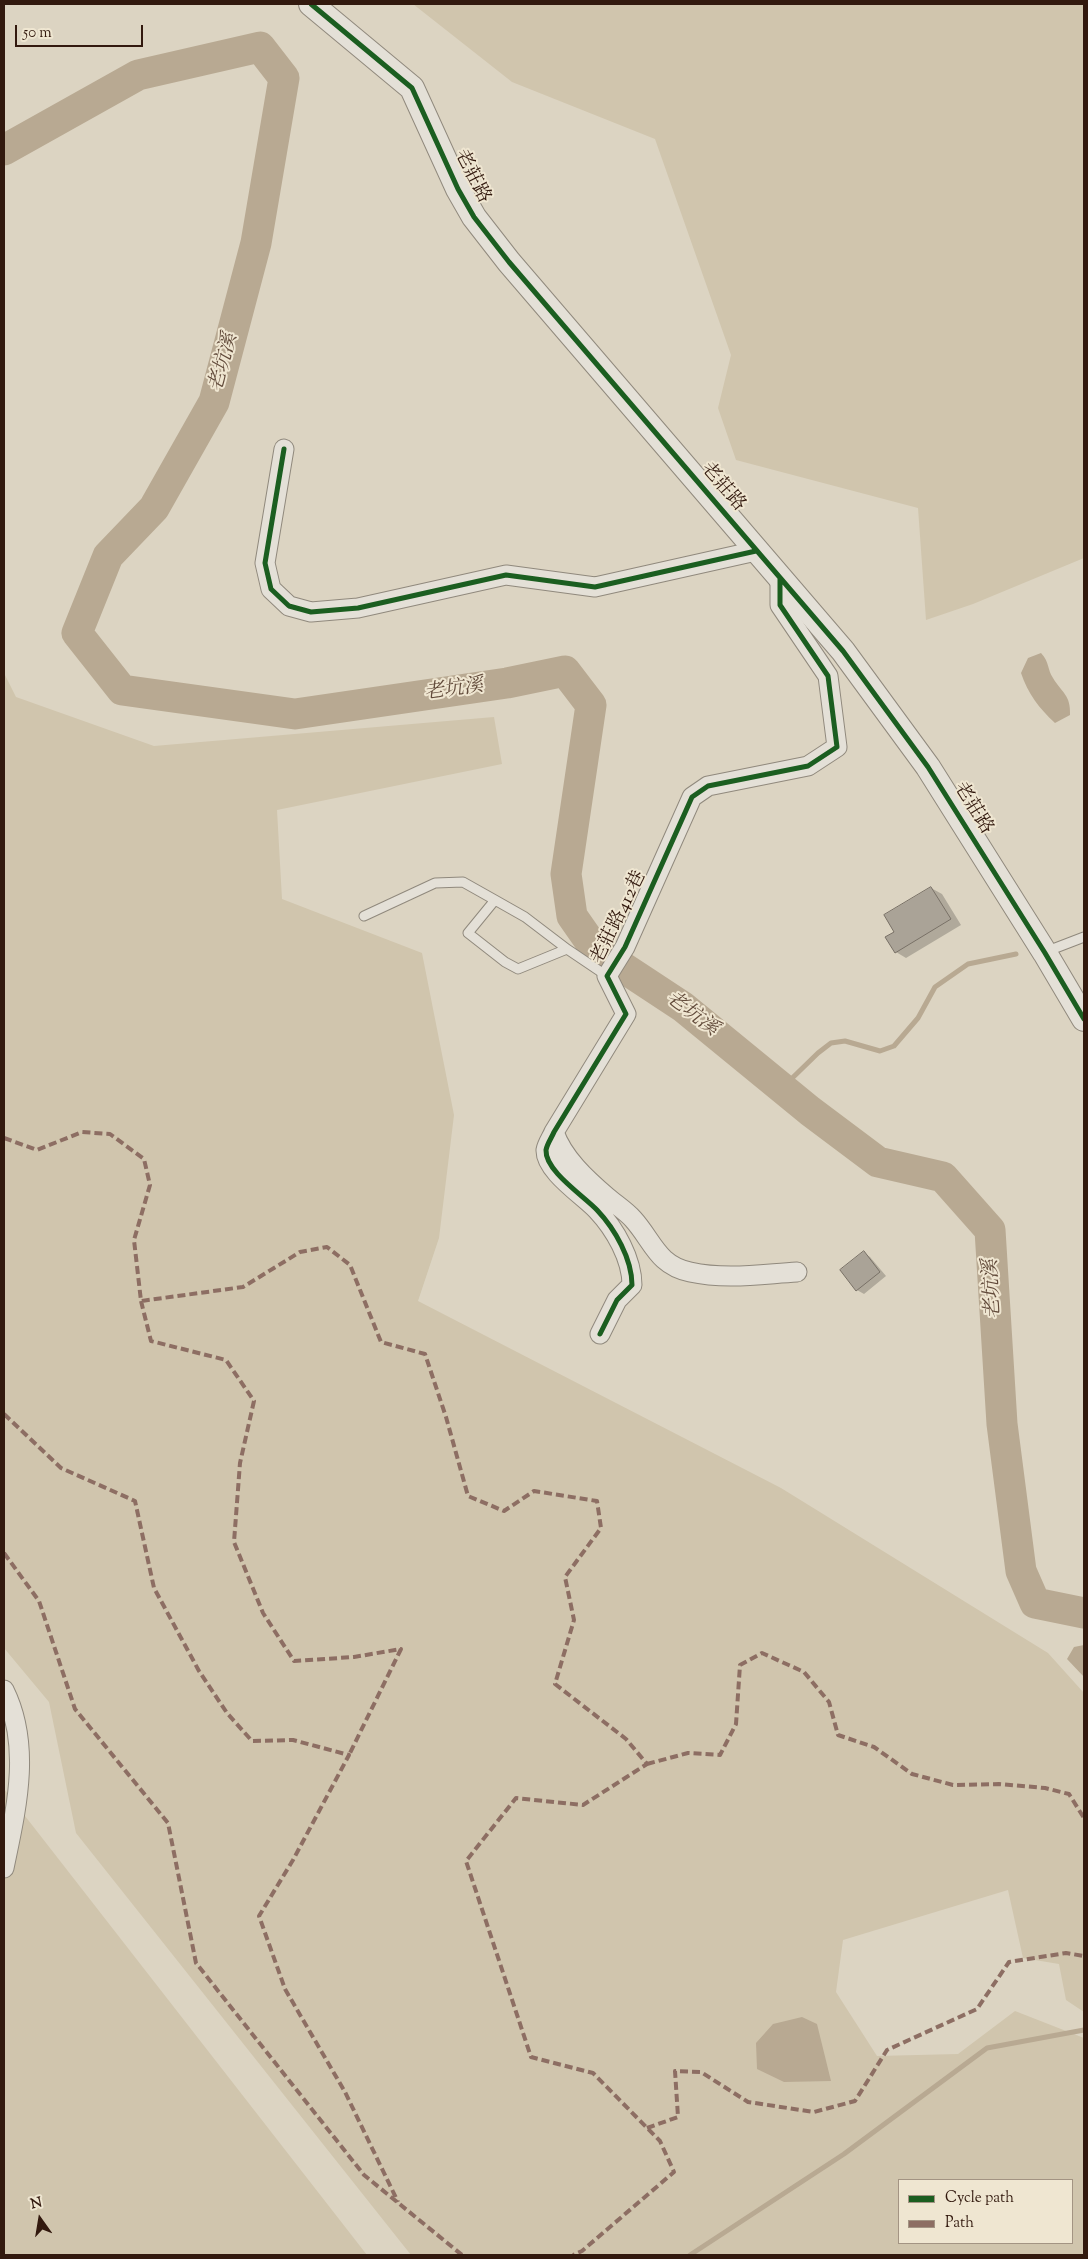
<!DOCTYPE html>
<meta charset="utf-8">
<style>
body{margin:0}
#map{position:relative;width:1088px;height:2259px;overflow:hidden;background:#dcd4c2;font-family:"Sorts Mill Goudy",serif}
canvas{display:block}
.frame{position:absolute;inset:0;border:5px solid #32190e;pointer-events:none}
.legend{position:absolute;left:898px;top:2179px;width:175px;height:65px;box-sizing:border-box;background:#efe6d1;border:1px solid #a39483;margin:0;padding:6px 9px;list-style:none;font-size:15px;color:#32190e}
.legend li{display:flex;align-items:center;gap:10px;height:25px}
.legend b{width:25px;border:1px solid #a39483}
.north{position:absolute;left:15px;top:2194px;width:50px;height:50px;-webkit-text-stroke:4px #efe6d1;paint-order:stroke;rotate:347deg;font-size:14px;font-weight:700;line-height:20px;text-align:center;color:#32190e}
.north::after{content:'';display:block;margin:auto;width:18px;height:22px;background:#32190e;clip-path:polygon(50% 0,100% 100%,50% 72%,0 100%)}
.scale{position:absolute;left:15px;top:25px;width:128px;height:22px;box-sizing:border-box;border:2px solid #32190e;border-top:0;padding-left:6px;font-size:15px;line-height:18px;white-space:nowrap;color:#32190e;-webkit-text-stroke:4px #efe6d1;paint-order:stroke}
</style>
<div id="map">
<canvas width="1088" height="2259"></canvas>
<div class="frame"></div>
<ul class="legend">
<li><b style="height:6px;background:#1b5e20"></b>Cycle path</li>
<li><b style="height:6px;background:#8d6e63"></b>Path</li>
</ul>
<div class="north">N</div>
<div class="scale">50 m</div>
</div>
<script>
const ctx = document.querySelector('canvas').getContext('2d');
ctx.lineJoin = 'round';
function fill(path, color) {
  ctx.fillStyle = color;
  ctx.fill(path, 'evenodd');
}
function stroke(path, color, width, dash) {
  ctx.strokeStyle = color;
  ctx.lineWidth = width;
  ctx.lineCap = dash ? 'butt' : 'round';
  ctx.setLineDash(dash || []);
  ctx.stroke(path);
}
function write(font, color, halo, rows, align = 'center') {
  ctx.font = font + ' "Sorts Mill Goudy","Noto Serif TC",serif';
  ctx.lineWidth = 4;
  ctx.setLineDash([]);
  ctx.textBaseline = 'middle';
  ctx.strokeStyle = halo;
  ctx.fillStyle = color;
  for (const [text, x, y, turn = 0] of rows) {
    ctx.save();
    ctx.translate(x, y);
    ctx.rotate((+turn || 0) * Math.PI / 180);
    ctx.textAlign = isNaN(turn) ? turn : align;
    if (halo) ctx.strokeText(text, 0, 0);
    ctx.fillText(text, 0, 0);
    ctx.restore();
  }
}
fill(new Path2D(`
 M413,4h671v554l-111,46 -47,16 -8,-112 -182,-48 -18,-52 13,-53 -76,-216 -143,-57z
 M4,673l12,24 138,49 340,-29 8,47 -225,46 5,89 140,54 32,162 -15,123 -21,63 363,187 267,165 36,40v319l-18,-12 -7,-36 -36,-6 -15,-68 -165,50 -7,52 41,64 81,-2 57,-43 69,27v217h-673l-335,-422 -27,-131 -45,-54zM899,2180h173v63h-173z
 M4,1789l363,466h-363z`), '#d0c5ad');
fill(new Path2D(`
 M1041,653c9,10 6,16 12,25 9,15 18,17 17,37l-15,8c-16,-15 -27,-29 -34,-50l7,-15z
 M1084,1645v32l-17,-18 7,-12z
 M802,2017l15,7 14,57 -47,1 -27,-13 -1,-26 17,-19z`), '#b8a992');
fill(new Path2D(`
 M931,888l11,6 19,31 -55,33 -10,-6v-20z
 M864,1253l6,4 16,19 -22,18 -7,-4z`), '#0003');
stroke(new Path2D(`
 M782,1088l36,-35 13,-10 14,-2 35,10 14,-5 24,-28 17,-31 33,-23 48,-10
 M690,2255l154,-101 143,-106 97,-18`), '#b8a992', 5);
stroke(new Path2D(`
 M4,150l134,-75 122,-28 24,31 -28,165 -42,159 -60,106 -46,48 -31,77 45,57 173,24 212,-31 58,-12 26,34 -25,169 6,42 23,33 88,58 127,104 68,51 65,15 47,53 12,194 19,147 14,32 49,10`), '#b8a992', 31);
const building = new Path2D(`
 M931,887l20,32 -56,34 -10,-16 9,-5 -10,-17z
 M864,1251l16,21 -24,19 -16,-21z`);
fill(building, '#aaa397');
stroke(building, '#787066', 1);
const service = new Path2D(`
 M495,900l30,17 42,32
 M364,916l71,-33 28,-1 32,18 -27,33 37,29 13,7 49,-20 40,27
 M1045,952l39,-15`);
const minor = new Path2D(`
 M284,449l-19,114 6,26 18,17 22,6 47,-4 148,-33 89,12 161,-36
 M554,1132c9,26 32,47 53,65 8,7 19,14 26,22 20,22 24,46 57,53 36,8 72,2 107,0
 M600,1334l17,-34 15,-15c0,-26 -17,-56 -35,-75 -13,-14 -52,-39 -51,-60 1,-6 6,-13 8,-18l72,-118 -19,-38 18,-29 67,-150 16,-11 100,-20 29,-19 -9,-71 -48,-71v-27
 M4,1690c28,56 12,120 0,178`);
const tertiary = new Path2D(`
 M311,4l101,84 46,101 16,28 35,45 334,389 85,116 117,186 39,66`);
stroke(service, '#90897d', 11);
stroke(minor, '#90897d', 21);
stroke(tertiary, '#90897d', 26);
stroke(service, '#e4e0d7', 9);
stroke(minor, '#e4e0d7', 19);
stroke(tertiary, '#e4e0d7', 24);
stroke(new Path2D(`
 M4,1138l33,12 45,-18 28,2 34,25 6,26 -16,55 7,61 102,-14 57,-35 27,-5 23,18 31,77 44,12 21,63 22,79 36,15 30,-20 63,10 4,27 -36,49 9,43 -19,64 71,55 21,25 -64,41 -67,-7 -50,63 65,196 62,16 67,68 14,31 -92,79 -9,4
 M141,1301l10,40 75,19 28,41 -14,62 -6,79 29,71 31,48 60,-4 47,-8 -52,106
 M4,1414l57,54 74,33 19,87 45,83 28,42 25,28 41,-1 56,15 -56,105 -34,56 26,73 60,103 53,110
 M4,1553l35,48 36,108 93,114 28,140 168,212 98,80
 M647,1764l41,-11 32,2 16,-31 4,-59 22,-12 42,19 25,30 9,33 36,12 38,27 41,11 46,-1 46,4 24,6 15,24
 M647,2128l31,-11 -3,-46 26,1 47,30 66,10 41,-11 32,-51 90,-41 32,-47 57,-9 18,3`), '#8d6e63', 4, [8, 4]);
stroke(new Path2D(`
 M311,4l101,84 46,101 16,28 35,45 334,389 85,116 117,186 39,66
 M284,449l-19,114 6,26 18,17 22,6 47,-4 148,-33 89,12 161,-36
 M600,1334l17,-34 15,-15c0,-26 -17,-56 -35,-75 -13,-14 -52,-39 -51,-60 1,-6 6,-13 8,-18l72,-118 -19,-38 18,-29 67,-150 16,-11 100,-20 29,-19 -9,-71 -48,-71v-27`), '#1b5e20', 5);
write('19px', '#32190e', '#efe6d1', [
 ["老莊路",471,177,63],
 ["老莊路",722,488,49],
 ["老莊路",972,809,58],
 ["老莊路412巷",620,918,-64]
]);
write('italic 20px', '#624b3b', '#efe6d1', [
 ["老坑溪",225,363,-75],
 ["老坑溪",454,691,-8],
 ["老坑溪",691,1015,37],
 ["老坑溪",994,1289,-93]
]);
</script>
